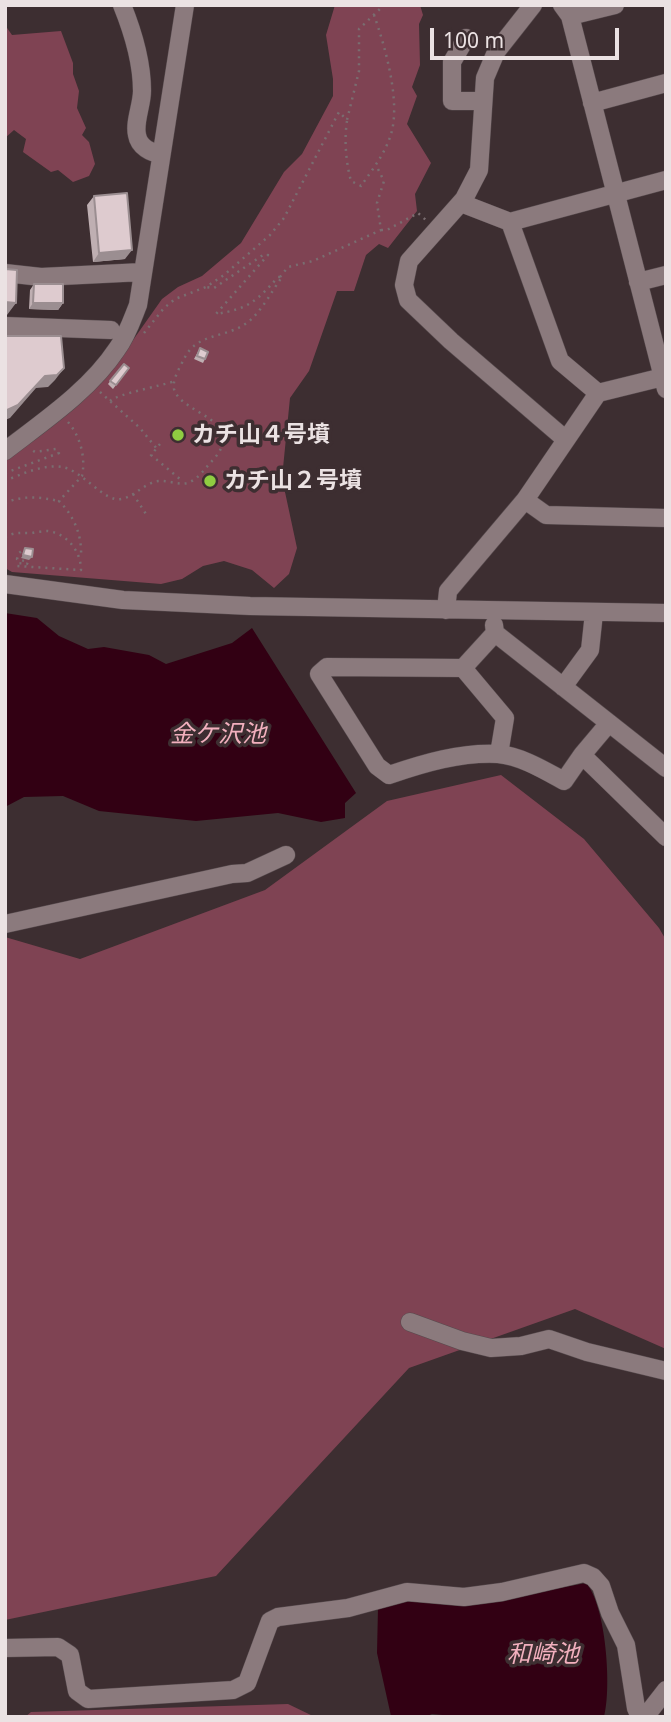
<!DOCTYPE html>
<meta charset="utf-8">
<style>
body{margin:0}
#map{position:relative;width:671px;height:1722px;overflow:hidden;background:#3d2e31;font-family:"Noto Sans",sans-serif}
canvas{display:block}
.frame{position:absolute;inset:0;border:7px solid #ebe2e3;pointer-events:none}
.scale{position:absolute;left:430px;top:28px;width:189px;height:32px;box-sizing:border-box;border:4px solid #ebe2e3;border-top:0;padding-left:9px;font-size:21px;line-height:24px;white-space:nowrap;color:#ebe2e3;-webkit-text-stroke:5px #3d2e31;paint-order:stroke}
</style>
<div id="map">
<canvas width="671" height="1722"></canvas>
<div class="frame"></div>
<div class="scale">100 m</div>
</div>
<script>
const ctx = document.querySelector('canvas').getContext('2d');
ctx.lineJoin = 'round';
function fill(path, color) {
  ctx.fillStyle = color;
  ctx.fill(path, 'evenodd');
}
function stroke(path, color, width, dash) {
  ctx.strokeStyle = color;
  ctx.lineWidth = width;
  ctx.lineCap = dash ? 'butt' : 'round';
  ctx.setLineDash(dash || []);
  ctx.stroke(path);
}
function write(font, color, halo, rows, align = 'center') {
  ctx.font = font + ' "Noto Sans","Noto Sans JP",sans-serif';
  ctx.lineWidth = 7;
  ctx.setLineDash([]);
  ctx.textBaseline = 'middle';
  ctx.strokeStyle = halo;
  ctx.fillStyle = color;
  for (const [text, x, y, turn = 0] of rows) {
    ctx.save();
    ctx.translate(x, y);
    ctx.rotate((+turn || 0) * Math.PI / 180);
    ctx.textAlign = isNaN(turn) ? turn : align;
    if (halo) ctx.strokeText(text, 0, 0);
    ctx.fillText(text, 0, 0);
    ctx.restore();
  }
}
fill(new Path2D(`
 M335,5h85l3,10 -4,9 1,41 -8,22 5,9 -10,28 24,39 -16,31 2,17 -29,37 -9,-4 -13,11 -12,36h-17l-28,80 -19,27 -8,80 15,70 -8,26 -15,14 -22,-18 -28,-9 -21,5 -21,13 -21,5 -149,-12 -7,-4v-110l121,-108 36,-51 16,-12 24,-11 39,-33 43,-71 18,-18 31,-58v-17l-7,-44z
 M5,25l7,10 49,-4 12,32v11l6,17 -2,17 9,20 -4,7 7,7 6,22 -6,12 -16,6 -15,-12 -7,2 -28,-20 3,-13 -12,-9 -9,8z
 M501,775l83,64 75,89 7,12v409l-91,-40 -166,59 -193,208 -211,44v-683l75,22 185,-69 122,-89z
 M288,1704l27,13h-290l6,-5z`), '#7f4353');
fill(new Path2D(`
 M5,613l32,5 22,18 29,13 16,-2 45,8 17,9 66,-21 20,-15 104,165 -11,10v15l-24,4 -43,-9 -82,8 -97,-10 -36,-15 -39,1 -19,10z
 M586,1583c20,22 26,105 18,134h-140l-32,-3 -7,3 -34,-1 -14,-63 1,-45 31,-8 61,5z`), '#320013');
const minor = new Path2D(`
 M122,5c11,27 20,57 20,86 0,14 -8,31 -5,44 2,12 14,18 24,19
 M533,5l-37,47 -11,26 -6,92 -15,29 -55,62 -5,24 4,15 43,41 114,98
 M562,5l8,11 96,373
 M570,16l45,-11
 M466,38l-14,24v39h30
 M592,103l74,-20
 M461,203l49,19 50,139 38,32
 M510,222l156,-42
 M5,273l36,4 102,-5
 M638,282l28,-7
 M5,326l106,4
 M5,451c39,-30 85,-61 112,-102 10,-13 15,-29 21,-44l47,-300
 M525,500l21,15 120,3
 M5,584l118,16 127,6 416,7
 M446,610l2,-19 77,-91 73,-107 65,-16
 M494,625l1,8 171,135
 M495,633l-32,35 -136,-1 -8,7 58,92 12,9c35,-12 72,-23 109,-21 23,2 46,16 66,27l18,-26 84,82
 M463,668l42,50 -6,36
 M563,687l27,-37 4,-37
 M582,755l27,-32
 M5,924l227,-50 15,-1 39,-18
 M410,1322l52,19 29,7 30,-2 28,-7 38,13 79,19
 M5,1648l53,-1 12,8 7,36 11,8 145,-9 14,-7 23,-62 8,-4 70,-9 59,-16 57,5 38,-5 82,-19 9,4 8,9 9,27 16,32 10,63 4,9
 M645,1717l21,-27`);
stroke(minor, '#574b4e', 19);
stroke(new Path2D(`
 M347,121c-3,19 -1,42 4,60l10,5c11,-16 24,-32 30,-52 10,-32 -6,-88 -17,-119
 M381,230h6l31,-17 9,8
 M280,277l8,-10 25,-6 68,-31 -4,-27 7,-22 -8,-16
 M144,333l20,-25 11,-9 31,-12 18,-12 46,-40 14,-17 55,-106 8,8 12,-49v-42l25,-24
 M100,392l40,36 17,21
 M110,401c7,-7 51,-15 65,-20
 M68,422c12,14 18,35 14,54l-23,25c15,15 23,34 22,55
 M160,444l-9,11 29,24 1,4
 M5,473l54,-20 -3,-4 -21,3 -3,-2
 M5,481c16,-7 39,-17 57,-14 20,3 43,36 59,32 12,-2 21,-13 33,-17 11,-4 26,5 36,0 9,-4 16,-15 23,-22 36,-41 -32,-45 -39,-71 -2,-9 6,-22 10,-30 12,-25 37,-21 58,-33 17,-9 29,-34 40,-49h-4c-21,24 -30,32 -62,37l52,-59h-5l-49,33 -8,-1
 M133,494l13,20
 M5,503c18,-8 35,-6 54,-2
 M5,537c9,-5 17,-4 27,-4 5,-1 11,-2 16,-2 20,3 33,21 33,39l-64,-4 1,-3 9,1 1,-2 -11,-3 2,-6 5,-4`), '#7a6d70', 2.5, [2, 5]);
stroke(minor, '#8b7a7d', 18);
fill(new Path2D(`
 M94,196l31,63 -32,3 -6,-57z
 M34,284l29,19 -5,7 -29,-1 1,-19z
 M200,348l5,11 -2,4 -9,-4z
 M124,364l5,4 -16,21 -5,-5z`), '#bfafb2');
fill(new Path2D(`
 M132,250l-7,9 -32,3 6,-9z
 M5,302l11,1 -9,12h-2z
 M33,303h30l-5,7 -29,-1z
 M64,368l-9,12 -7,7 -12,1 -26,30 -5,2v-9l40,-35z
 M23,555l9,2 -3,3 -8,-2z`), '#9b8e91');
const building = new Path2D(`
 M127,193l5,57 -33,3 -5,-57z
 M5,269l12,1 -1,33 -11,-1z
 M34,284h29v19h-30z
 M5,336h56l3,32 -7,7 -12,1 -27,29 -13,6z
 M200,348l8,4 -3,7 -8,-3z
 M124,364l5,4 -13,17 -6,-4z
 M25,548l8,1 -1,8 -9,-2z`);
fill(building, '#decbcf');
stroke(building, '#9b8e91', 2);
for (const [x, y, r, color] of [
 [178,435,7,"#8fcd41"],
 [210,481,7,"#8fcd41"]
]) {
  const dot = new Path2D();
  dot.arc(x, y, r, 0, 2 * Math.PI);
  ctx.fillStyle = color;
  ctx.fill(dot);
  stroke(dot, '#3d2e31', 2.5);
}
write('bold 23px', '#ebe2e3', '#3d2e31', [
 ["カチ山４号墳",192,435],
 ["カチ山２号墳",224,481]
], 'left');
write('italic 24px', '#f2b0be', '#3d2e31', [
 ["金ケ沢池",218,735],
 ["和崎池",543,1655]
]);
</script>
